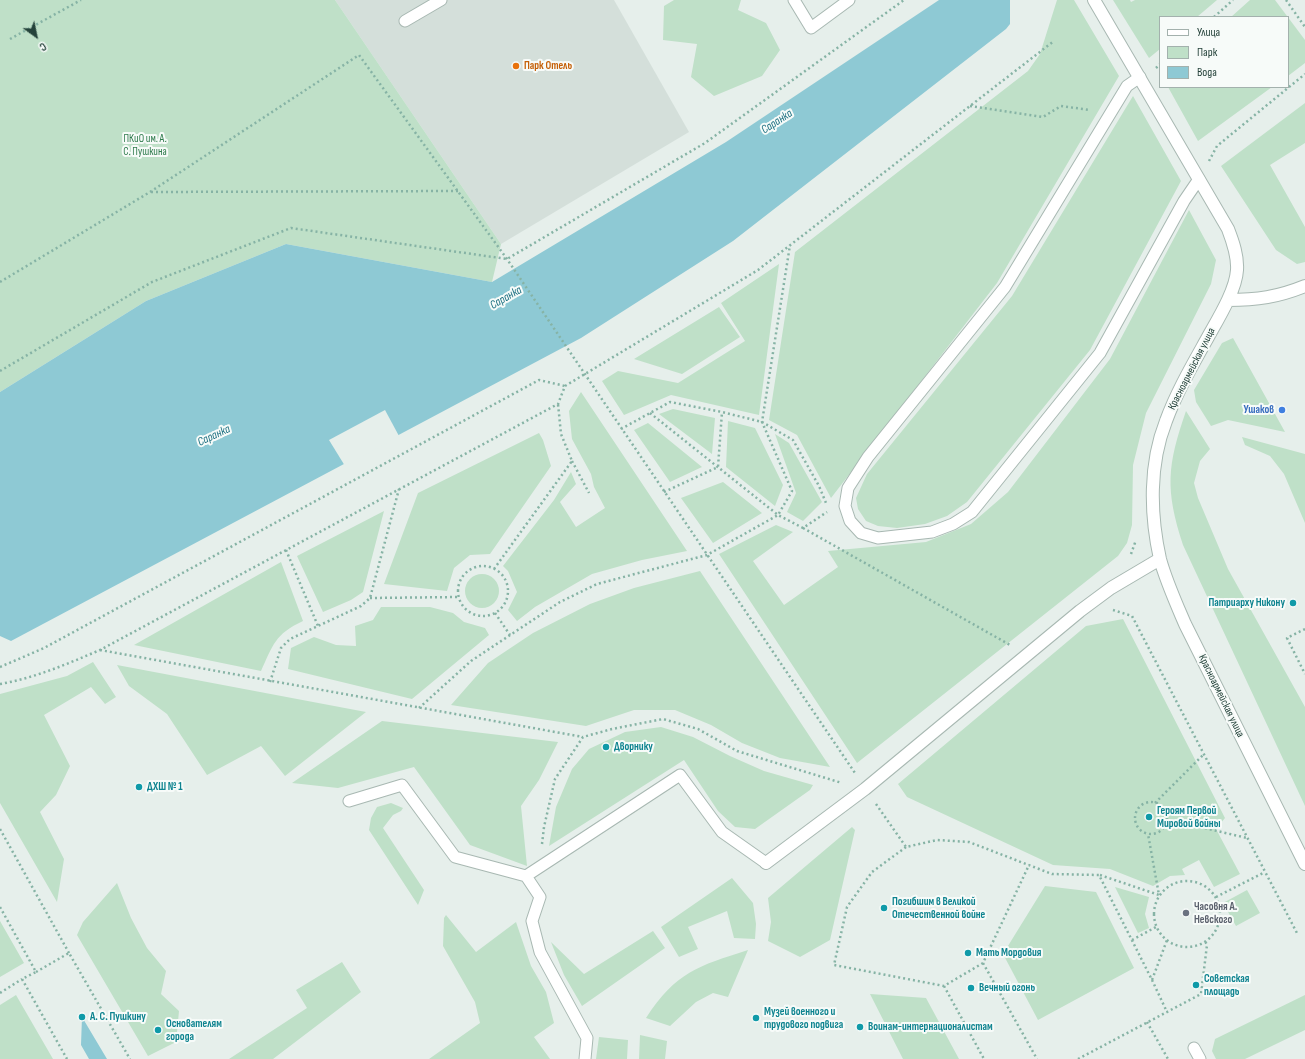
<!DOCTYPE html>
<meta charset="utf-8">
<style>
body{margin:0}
#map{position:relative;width:1305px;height:1059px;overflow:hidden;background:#e6efeb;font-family:"Sofia Sans Condensed",sans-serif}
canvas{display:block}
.legend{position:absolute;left:1159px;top:16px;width:130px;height:72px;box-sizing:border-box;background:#f7fbf9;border:1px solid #a3b1ad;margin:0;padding:5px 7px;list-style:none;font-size:12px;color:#24423a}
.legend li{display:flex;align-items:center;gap:8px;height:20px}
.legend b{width:20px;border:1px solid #a3b1ad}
.north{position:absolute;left:16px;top:16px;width:40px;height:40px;-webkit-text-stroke:3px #f7fbf9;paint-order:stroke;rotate:147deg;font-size:11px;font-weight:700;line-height:16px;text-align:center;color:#24423a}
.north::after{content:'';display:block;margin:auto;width:14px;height:18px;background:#24423a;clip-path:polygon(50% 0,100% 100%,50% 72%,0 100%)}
</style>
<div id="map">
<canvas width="1305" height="1059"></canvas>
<ul class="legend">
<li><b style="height:5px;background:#fff"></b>Улица</li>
<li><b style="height:11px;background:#bfe0c8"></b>Парк</li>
<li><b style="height:11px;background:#8ec9d4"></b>Вода</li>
</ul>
<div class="north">С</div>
</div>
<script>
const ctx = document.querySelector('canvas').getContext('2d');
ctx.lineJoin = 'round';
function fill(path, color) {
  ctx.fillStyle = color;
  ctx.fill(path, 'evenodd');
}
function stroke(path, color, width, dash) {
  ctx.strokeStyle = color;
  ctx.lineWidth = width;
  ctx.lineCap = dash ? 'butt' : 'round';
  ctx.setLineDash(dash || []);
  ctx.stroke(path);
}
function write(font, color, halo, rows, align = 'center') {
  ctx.font = font + ' "Sofia Sans Condensed",sans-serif';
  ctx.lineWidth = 4;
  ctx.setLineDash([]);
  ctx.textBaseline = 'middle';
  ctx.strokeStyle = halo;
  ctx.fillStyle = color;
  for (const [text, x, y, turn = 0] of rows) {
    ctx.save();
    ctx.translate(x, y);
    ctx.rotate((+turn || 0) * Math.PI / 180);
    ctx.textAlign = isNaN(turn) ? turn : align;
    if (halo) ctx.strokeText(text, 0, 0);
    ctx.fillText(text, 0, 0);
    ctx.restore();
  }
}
fill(new Path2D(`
 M335,0h279l75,132 -188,112z`), '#d4dfda');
fill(new Path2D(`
 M0,0h335l166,244 -9,38 -206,-38 -140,57 -146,91z
 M674,0h67l-3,10 28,13 14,27 -18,26 -48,20 -23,-19 6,-33 -34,-4 1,-34z
 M1057,0h17l45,76 -122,207 -166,215 -34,-63 -28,-15 26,-168 233,-181 12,-17z
 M1113,0h17l1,2 4,-2h82l-20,17h-37v32l-11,9z
 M1250,0h25l30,40v23l-17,13v-59h-57z
 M1168,87h104l-74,54z
 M1133,96l48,85 -91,169 -123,152 -20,14 -22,8 -28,4 -19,-2 -12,-5 -8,-12 -2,-11 11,-24 145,-178z
 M1305,103v40l-35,22 35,62v35l-8,2 -21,-14 -55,-84z
 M1189,210l27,50 -5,24 -65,129 -13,52 -1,60 -5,18 -9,13 -261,207 -138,-209 57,-29 17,7 -40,29 31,44 54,-38 -10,-16 98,-9 45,-18 37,-32 102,-133z
 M779,264l-20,151 -88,-20 -47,20 -22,-34 16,-10 60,12 67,-42 -24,-38z
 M719,307l21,30 -58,37 -48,-15z
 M1233,338l52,94 -57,-12 -17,6 -15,-24 -2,-12 28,-47z
 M581,392l106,159 -45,9 -50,14 -57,33 -18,14 -9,-11 9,-18 -9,-21 -5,-5 51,-66 17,-28 5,12 -16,18 16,25 29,-19 -11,-21 -3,-13 -19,-35 -3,-28z
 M673,409l42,9 -3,36 -53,-40z
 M1186,411l24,38 -10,12 -6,22 4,15 30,71 77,138v99l-122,-261c-18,-56 -16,-79 3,-134z
 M728,421l27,7 28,57 -8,21 -49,-39z
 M648,423l54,44 -32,15 -36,-52z
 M539,433l4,7 8,26 -61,88 -20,1 -16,13 -7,23 -63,-7 34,-91z
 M775,434l14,9 33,59 -19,19 -16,-9 9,-19z
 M1242,437l63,17v69l-21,-49 -14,-18 -25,-11z
 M723,482l39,31 -49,30 -32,-45z
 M384,511l-21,81 -12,8 -28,12 -26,-56z
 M281,562l22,59c-28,13 -30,24 -42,50l-127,-26z
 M700,571l130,196 -50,-9 -38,-15 -31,-18 -36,-15h-41l-48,16 -135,-21 37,-42 45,-30 57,-29 44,-16z
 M465 591a17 17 0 1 1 34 0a17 17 0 1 1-34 0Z
 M381,607h49l23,6 11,9 21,6 4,7 -77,64 -124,-30 3,-21 23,-11 22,8 20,1 -1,-20 18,-6z
 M1123,619l102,199 -9,11 24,45 -26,13 -15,-27 -17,9 3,6 -15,1 -17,10 -43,-17 -57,-4 -146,-68 -9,-13 188,-158z
 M93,662l23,35 -11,7 -14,-17 -47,28 26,51 -14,29 -16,17 24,47 -7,43 -57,-99v-109l67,-18z
 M117,665l249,47 -81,64 -24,-30 -54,29 -40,-61 -38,-28z
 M382,721l176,21 -19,38 -18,26 6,60 -57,-21 -56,-78 -76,21 -46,-5z
 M661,727l32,10 37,19 34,15 49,14 -3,5 -55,39 -20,-2 -17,-16 -34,-51 -135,86 7,-39 16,-38 17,-20 36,-17z
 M391,803l12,5 -2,3 -8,4 -10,13 41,62 -6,15 -49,-75 2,-12 6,-11z
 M852,827l3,3 -25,110 -30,17 -32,-16 3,-19 -3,-24z
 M732,878l21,25 3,21 -1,15 -21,-1 -7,-27 -39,16 10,22 -19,8 -18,-30z
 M117,883l14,35 16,30 19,23 -5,23 18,17 -3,31 -28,14 -71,-121 6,-13z
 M1045,886l51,6 38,76 -96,52 -35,-66z
 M1115,887l34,10 -4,17 4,14 -11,5z
 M1247,890l13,23 -24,13 -13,-23z
 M446,915l30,37 40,-30 15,44 15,26 8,31 -20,14 16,22h-121l51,-36 -5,-21 -32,-56 1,-28z
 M0,921l24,42 -24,14z
 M653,931l12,17 -83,58 -18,-31 -13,-33 33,32z
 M748,950l-20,47 -15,-4 -17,9 -26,24 -24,-8c30,-46 52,-52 102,-68z
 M342,962l19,30 -88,67h-44l78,-51 -11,-18z
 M870,994l56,4 33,61h-56z
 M16,995l37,64h-53v-54z
 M1305,995v35l-60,29h-29l-4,-8 3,-12z
 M640,1035l27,6 -2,18h-26z
 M599,1037l29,3 -1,19h-31z`), '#bfe0c8');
fill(new Path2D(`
 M939,0h71v24l-4,5 -273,212 -152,97 -570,303 -11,-5v-244l146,-91 140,-57 206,38 234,-140z
 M82,1017l25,42h-18l-8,-14z`), '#8ec9d4');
fill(new Path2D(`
 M385,410l14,26 -54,30 -16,-26z`), '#e6efeb');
const service = new Path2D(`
 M794,0l17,28 38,-28
 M405,21l36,-21
 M1140,77l-13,9 -122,201 -137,170 -20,31 -3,18 5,15 11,12 17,5 54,-6 21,-8 19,-12 128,-159 84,-152 15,-22
 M349,801l53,-16 53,72 71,19 154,-101 42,57 44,31
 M526,876l14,21 -8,24 8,31 47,86 -2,21
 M1194,1048l6,11`);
const minor = new Path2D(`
 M1094,0l134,229c5,13 10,27 9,41 -1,20 -19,49 -29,67 -15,27 -31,54 -42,84 -17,43 -16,93 -6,138 6,22 16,44 25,65l120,240
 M1228,300c29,0 50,-3 77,-14
 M766,863l99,-74 215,-178 31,-23 49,-29`);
stroke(service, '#a8b8b2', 13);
stroke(minor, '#a8b8b2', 14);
stroke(new Path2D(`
 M1286,0l19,27
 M1214,17l19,-17
 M10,39l71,-39
 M1156,68l4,-4
 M970,106l73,11 18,-11 29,4
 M1209,161l8,-15 88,-72
 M151,192l307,-1
 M0,282l150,-90 209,-137 148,204 348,514
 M0,371l152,-89 139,-54 216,31 198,-116 199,-143
 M650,413l128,102 25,13 24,-16
 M621,429l49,-27 52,10 40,10 31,18 26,46 7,17
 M572,461l17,32
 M664,492l54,-25 4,-55
 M803,528l207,117
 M286,550l32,76
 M1131,554l5,-14
 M458 591a25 25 0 1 1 50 0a25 25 0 1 1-50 0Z
 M494,569l78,-108 -11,-27 -3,-30
 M370,598l88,-1
 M1113,610l19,6 166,319
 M495,613l15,22
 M1305,629l-18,9 18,36
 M100,650l483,87
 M0,667l44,-19 495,-268 26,6
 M270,682l11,-34 9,-9 71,-33 9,-8 29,-109
 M0,684c35,-6 67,-20 100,-34l458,-246 7,-18 193,-116 296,-229
 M419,708l52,-47 89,-59 37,-18 110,-29 71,-40 14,-24 -30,-69 28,-177
 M1135 818a16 16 0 1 1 32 0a16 16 0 1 1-32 0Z
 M1155,803l49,-49
 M876,804l30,43 31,-7 32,2 83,32 47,1 53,105 15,-40
 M1166,819l81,19
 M0,829l69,124
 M542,844l2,-17 11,-48 28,-42 29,-8 51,-10 35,10 39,22 105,32
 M906,847l-34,25 -25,35 -13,58 110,21 39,-23 46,-98
 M1100,875l59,20 -11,-61
 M1154 914a33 33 0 1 1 66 0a33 33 0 1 1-66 0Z
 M1216,897l49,-25
 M0,907l36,65 -14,7 45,80
 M1132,940l24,-13
 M983,963l54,96
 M36,972l33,-19 61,106
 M1152,980l15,32
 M944,986l40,73
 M0,993l22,-14
 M1147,1022l21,37
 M1078,1059l123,-65 6,-49 -2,-4`), '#86b3a5', 2.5, [2, 3]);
stroke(service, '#fff', 11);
stroke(minor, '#fff', 12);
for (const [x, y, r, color] of [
 [516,66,4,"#e8710a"],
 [1282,410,4,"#3f7fe0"],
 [1293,603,4,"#0f9aa8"],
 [606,747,4,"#0f9aa8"],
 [139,787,4,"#0f9aa8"],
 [1149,817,4,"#0f9aa8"],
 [884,908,4,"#0f9aa8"],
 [1186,913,4,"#6b7280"],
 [968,953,4,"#0f9aa8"],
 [1196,985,4,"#0f9aa8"],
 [971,988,4,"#0f9aa8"],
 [82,1017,4,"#0f9aa8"],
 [756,1018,4,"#0f9aa8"],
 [860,1027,4,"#0f9aa8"],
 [158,1030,4,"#0f9aa8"]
]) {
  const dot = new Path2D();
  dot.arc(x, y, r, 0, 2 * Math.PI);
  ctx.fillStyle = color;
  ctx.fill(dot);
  stroke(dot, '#f7fbf9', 1.5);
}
write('bold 11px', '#c56008', '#f7fbf9', [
 ["Парк Отель",524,66]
], 'left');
write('11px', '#2d7a4b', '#f7fbf9', [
 ["ПКиО им. А.",145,139],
 ["С. Пушкина",145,152]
]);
write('11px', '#24423a', '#f7fbf9', [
 ["Красноармейская улица",1192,369,-63],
 ["Красноармейская улица",1221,696,64]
]);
write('bold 11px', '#366cbe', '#f7fbf9', [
 ["Ушаков",1274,410]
], 'right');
write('bold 11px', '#0d838f', '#f7fbf9', [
 ["Патриарху Никону",1285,603,"right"],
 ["Дворнику",614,747],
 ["ДХШ № 1",147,787],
 ["Героям Первой",1157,811],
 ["Мировой войны",1157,824],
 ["Погибшим в Великой",892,902],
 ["Отечественной войне",892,915],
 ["Мать Мордовия",976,953],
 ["Советская",1204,979],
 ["площадь",1204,992],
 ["Вечный огонь",979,988],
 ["Музей военного и",764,1012],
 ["трудового подвига",764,1025],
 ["А. С. Пушкину",90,1017],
 ["Основателям",166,1024],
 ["города",166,1037],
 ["Воинам-интернационалистам",868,1027]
], 'left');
write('bold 11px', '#5b616d', '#f7fbf9', [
 ["Часовня А.",1194,907],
 ["Невского",1194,920]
], 'left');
write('italic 12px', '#1c6f80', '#f7fbf9', [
 ["Саранка",777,122,-33],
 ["Саранка",506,298,-30],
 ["Саранка",214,436,-25]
]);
</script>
